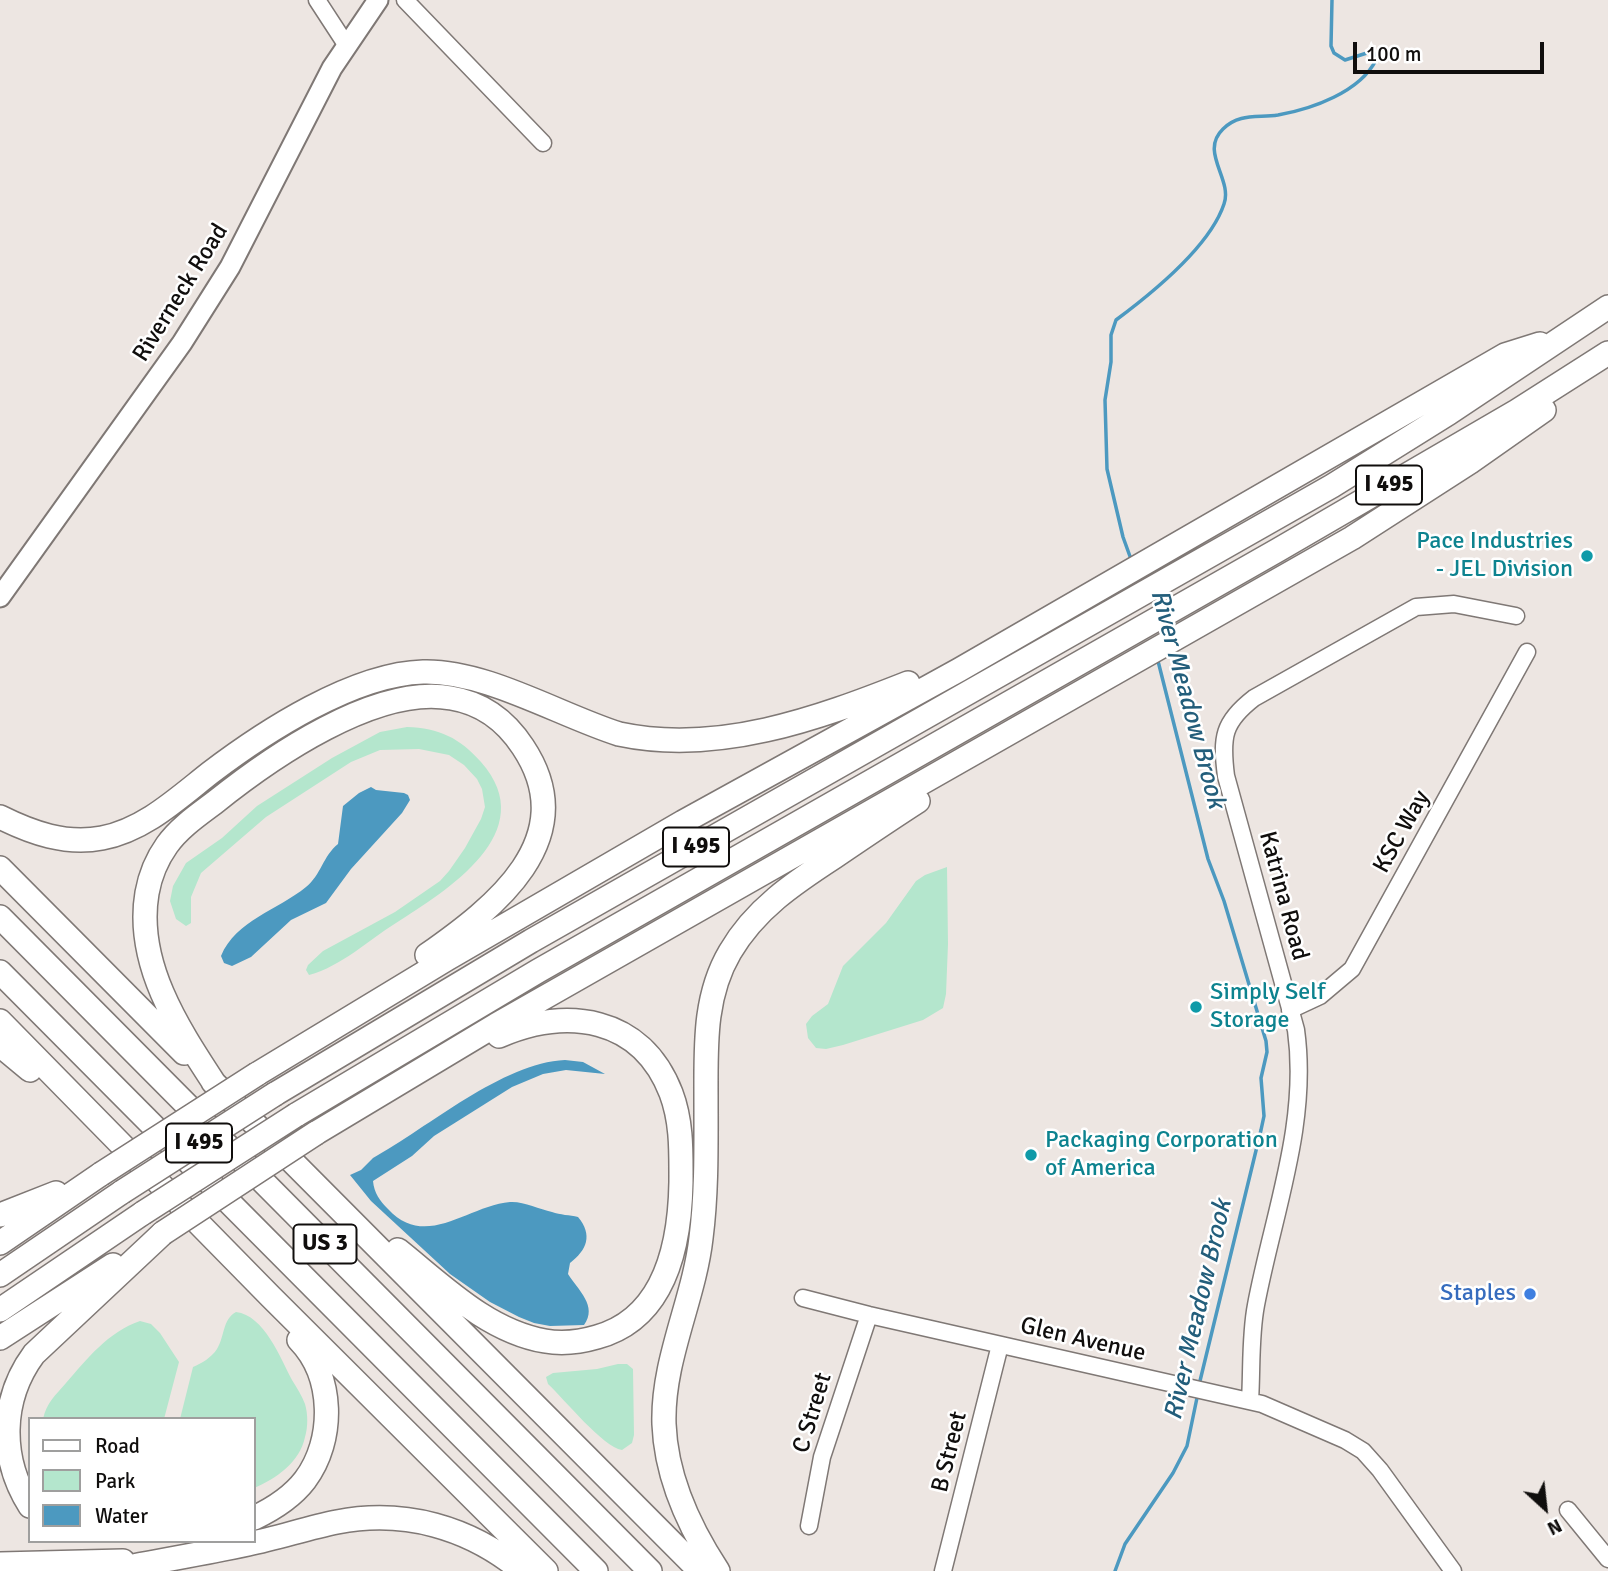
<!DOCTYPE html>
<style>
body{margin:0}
#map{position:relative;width:1608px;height:1571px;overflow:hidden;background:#ede6e2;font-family:Signika,sans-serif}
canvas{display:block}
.legend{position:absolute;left:28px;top:1417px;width:228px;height:126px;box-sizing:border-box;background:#fff;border:2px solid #9f9f9e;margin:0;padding:9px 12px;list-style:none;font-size:21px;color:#100e0d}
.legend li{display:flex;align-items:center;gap:14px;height:35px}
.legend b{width:35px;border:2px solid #9f9f9e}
.north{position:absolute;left:1510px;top:1473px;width:70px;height:70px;-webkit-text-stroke:5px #fff;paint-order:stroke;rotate:153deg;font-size:19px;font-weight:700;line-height:28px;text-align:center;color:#100e0d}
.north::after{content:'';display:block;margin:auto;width:24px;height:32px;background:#100e0d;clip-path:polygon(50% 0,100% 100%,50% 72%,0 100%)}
.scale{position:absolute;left:1353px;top:42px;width:191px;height:32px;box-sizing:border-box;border:4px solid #100e0d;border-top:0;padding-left:9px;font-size:21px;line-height:24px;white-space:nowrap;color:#100e0d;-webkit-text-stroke:5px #fff;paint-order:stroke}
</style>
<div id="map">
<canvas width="1608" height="1571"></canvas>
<ul class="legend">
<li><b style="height:9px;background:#fff"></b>Road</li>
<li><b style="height:19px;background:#b4e6cd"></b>Park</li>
<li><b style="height:19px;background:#4c99c0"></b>Water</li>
</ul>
<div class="north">N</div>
<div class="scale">100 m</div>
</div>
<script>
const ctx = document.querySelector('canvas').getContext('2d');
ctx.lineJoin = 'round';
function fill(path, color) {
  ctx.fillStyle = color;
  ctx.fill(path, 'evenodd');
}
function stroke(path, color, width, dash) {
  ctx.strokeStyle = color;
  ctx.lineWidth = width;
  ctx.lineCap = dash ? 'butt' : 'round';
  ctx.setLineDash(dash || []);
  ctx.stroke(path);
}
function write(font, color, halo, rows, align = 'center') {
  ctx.font = font + ' Signika,sans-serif';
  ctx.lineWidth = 5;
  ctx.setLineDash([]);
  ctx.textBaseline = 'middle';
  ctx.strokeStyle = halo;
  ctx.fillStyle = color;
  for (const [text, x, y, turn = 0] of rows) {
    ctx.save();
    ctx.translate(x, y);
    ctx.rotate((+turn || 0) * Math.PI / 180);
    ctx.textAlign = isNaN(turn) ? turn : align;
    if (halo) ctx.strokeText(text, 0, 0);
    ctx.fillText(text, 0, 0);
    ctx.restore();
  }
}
fill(new Path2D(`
 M407,727c32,1 53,11 74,35 62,70 -35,129 -85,161 -29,18 -54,43 -87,52l-3,-5 2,-5 15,-14 72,-39 45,-31 9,-10 16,-23 16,-29 4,-12 -3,-18 -5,-10 -13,-14 -15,-10 -30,-6 -39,1 -29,12 -85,55 -65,56 -10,24v26l-5,3 -10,-7 -6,-18 3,-15 13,-23 36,-25 35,-32 75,-48 48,-26z
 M947,867l1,77 -2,50 -3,14 -20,12 -80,25 -17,4 -10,-1 -8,-10 -2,-14 6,-8 16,-12 15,-38 43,-43 30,-42 9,-6z
 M236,1312c28,3 45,47 56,68 5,8 10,16 13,24 3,10 3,23 0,33 -5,25 -29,42 -51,51v-69h-74l13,-52c9,-4 18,-9 24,-18 8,-13 5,-29 19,-37z
 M140,1321l11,3 9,9 19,29 -15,57h-121c4,-17 12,-23 23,-36 21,-24 42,-51 74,-62z
 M618,1364h9l6,5 1,66 -2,8 -10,7c-19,-3 -57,-50 -74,-66l-2,-7 7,-4 44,-4z`), '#b4e6cd');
fill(new Path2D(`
 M371,787l5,3 28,3 4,2 2,5 -8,13 -51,56 -25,34 -35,17 -40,37 -19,9 -8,-3 -3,-7c15,-36 57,-46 85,-69 15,-12 17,-31 32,-43l5,-38 16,-13z
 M565,1060l18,2 22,12 -39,-4 -23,4 -31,13 -78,49 -22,20 -39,25c1,12 7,20 15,28 38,41 79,-3 122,-7 13,-1 29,7 42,10 8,3 18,3 26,5 15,18 9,33 -8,46l-2,11c10,16 30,32 16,51l-34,1 -16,-3 -15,-6 -29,-15 -40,-28 -79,-73 -21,-26 11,-5 12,-12c56,-31 129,-95 192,-98z`), '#4c99c0');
stroke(new Path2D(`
 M1132,562l-9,-25 -16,-68 -2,-69 6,-38v-27l5,-15c35,-26 94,-74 108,-116 9,-25 -25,-52 -1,-75 16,-16 34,-11 55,-14 34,-6 82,-23 98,-55l-2,-7 -4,-1 -25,8 -11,-7 -3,-7 1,-46
 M1157,657l51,202 16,42 42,140 1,11 -6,26 3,38 -3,14 -62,255
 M1115,1571l10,-27 48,-71 14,-27 11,-53`), '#4c99c0', 3.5);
const minor = new Path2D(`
 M317,0l30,46
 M405,0l138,143
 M1290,1010l30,-14 32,-27 175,-317
 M803,1298l66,17 393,89 83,36 18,11 17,19 73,101
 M1250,1401c2,-32 0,-65 6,-96 17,-91 53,-181 40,-275l-70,-254c-5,-39 -3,-54 28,-78l162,-91 38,-3 62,12
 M1568,1510l40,49
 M809,1526l13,-69 47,-142
 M943,1571l57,-226`);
const major = new Path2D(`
 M0,597l182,-254 48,-76 102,-199 46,-68`);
const highway = new Path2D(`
 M0,817c32,16 66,28 102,21 42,-8 75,-39 108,-65 54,-41 143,-99 213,-101 62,-2 136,43 196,62 98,21 198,-15 289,-51
 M0,868l184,185
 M0,917l650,654
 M0,972l596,599
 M0,1021l271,276 275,274
 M0,1045l30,25
 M257,1074l190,-115 236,-137 276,-152 546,-315 35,-11
 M213,1082l487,489
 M214,1083c-36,-55 -79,-120 -67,-190 3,-17 10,-34 20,-48 12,-17 31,-30 47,-42 56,-45 162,-119 237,-105 31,5 55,23 72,49 61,92 -29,161 -96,208
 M275,1094l256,-153 801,-455 117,-73 159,-106
 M296,1115l242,-144 740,-421 239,-139 91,-58
 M316,1133l180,-108 856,-487 118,-76 74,-52
 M0,1215l56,-22
 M0,1243l101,-69
 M398,1250c44,35 89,81 147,91 17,3 35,1 52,-4 69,-19 83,-93 84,-155 0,-30 1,-60 -10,-89 -30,-77 -104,-86 -172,-57
 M0,1275l122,-83
 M0,1310l143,-97
 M0,1338l113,-73
 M30,1506c-30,-47 -30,-106 4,-152l129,-121
 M254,1518c19,-9 38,-21 51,-38 30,-40 29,-104 -6,-140
 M0,1564l123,-3
 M106,1571c47,-9 95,-17 142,-27 30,-6 59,-16 89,-22 67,-13 132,5 185,49
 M718,1571c-29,-44 -52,-94 -54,-147 -2,-64 30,-124 37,-186 6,-47 5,-95 5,-143 0,-50 -2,-99 24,-143 25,-43 64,-69 104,-95 28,-19 56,-38 84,-56`);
stroke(minor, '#7f7875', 19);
stroke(major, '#7f7875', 23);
stroke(highway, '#7f7875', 26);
stroke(minor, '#fff', 16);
stroke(major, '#fff', 19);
stroke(highway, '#fff', 23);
const highwayBridge = new Path2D(`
 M101,1174l156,-100
 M122,1192l153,-98
 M143,1213l153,-98
 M163,1233l153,-100`);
stroke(highwayBridge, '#7f7875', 26, []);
stroke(highwayBridge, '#fff', 23);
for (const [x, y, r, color] of [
 [1587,556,7,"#0f9aa8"],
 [1196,1007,7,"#0f9aa8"],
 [1031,1155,7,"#0f9aa8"],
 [1530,1294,7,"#3f7fe0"]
]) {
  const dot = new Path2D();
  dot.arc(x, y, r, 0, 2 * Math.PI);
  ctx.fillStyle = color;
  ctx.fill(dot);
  stroke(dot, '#fff', 2.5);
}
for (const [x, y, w] of [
 [1389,485,66],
 [696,847,66],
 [199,1143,66],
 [325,1244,63]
]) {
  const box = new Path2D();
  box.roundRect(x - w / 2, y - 19.5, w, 39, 5);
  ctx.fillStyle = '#fff';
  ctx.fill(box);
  stroke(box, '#100e0d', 2);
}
write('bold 23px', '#100e0d', null, [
 ["I 495",1389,485],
 ["I 495",696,847],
 ["I 495",199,1143],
 ["US 3",325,1244]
]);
write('24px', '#100e0d', '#fff', [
 ["Riverneck Road",181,293,-58],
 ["KSC Way",1402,832,-61],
 ["Katrina Road",1283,896,75],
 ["Glen Avenue",1083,1340,13],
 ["C Street",813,1413,-73],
 ["B Street",950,1452,-76]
]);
write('24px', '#0d838f', '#fff', [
 ["Pace Industries",1573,542,"right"],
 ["- JEL Division",1573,570,"right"],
 ["Simply Self",1210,993],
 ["Storage",1210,1021],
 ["Packaging Corporation",1045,1141],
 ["of America",1045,1169]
], 'left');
write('24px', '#366cbe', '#fff', [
 ["Staples",1516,1294]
], 'right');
write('italic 26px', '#235e7b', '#fff', [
 ["River Meadow Brook",1187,699,75],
 ["River Meadow Brook",1199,1310,-77]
]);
</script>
